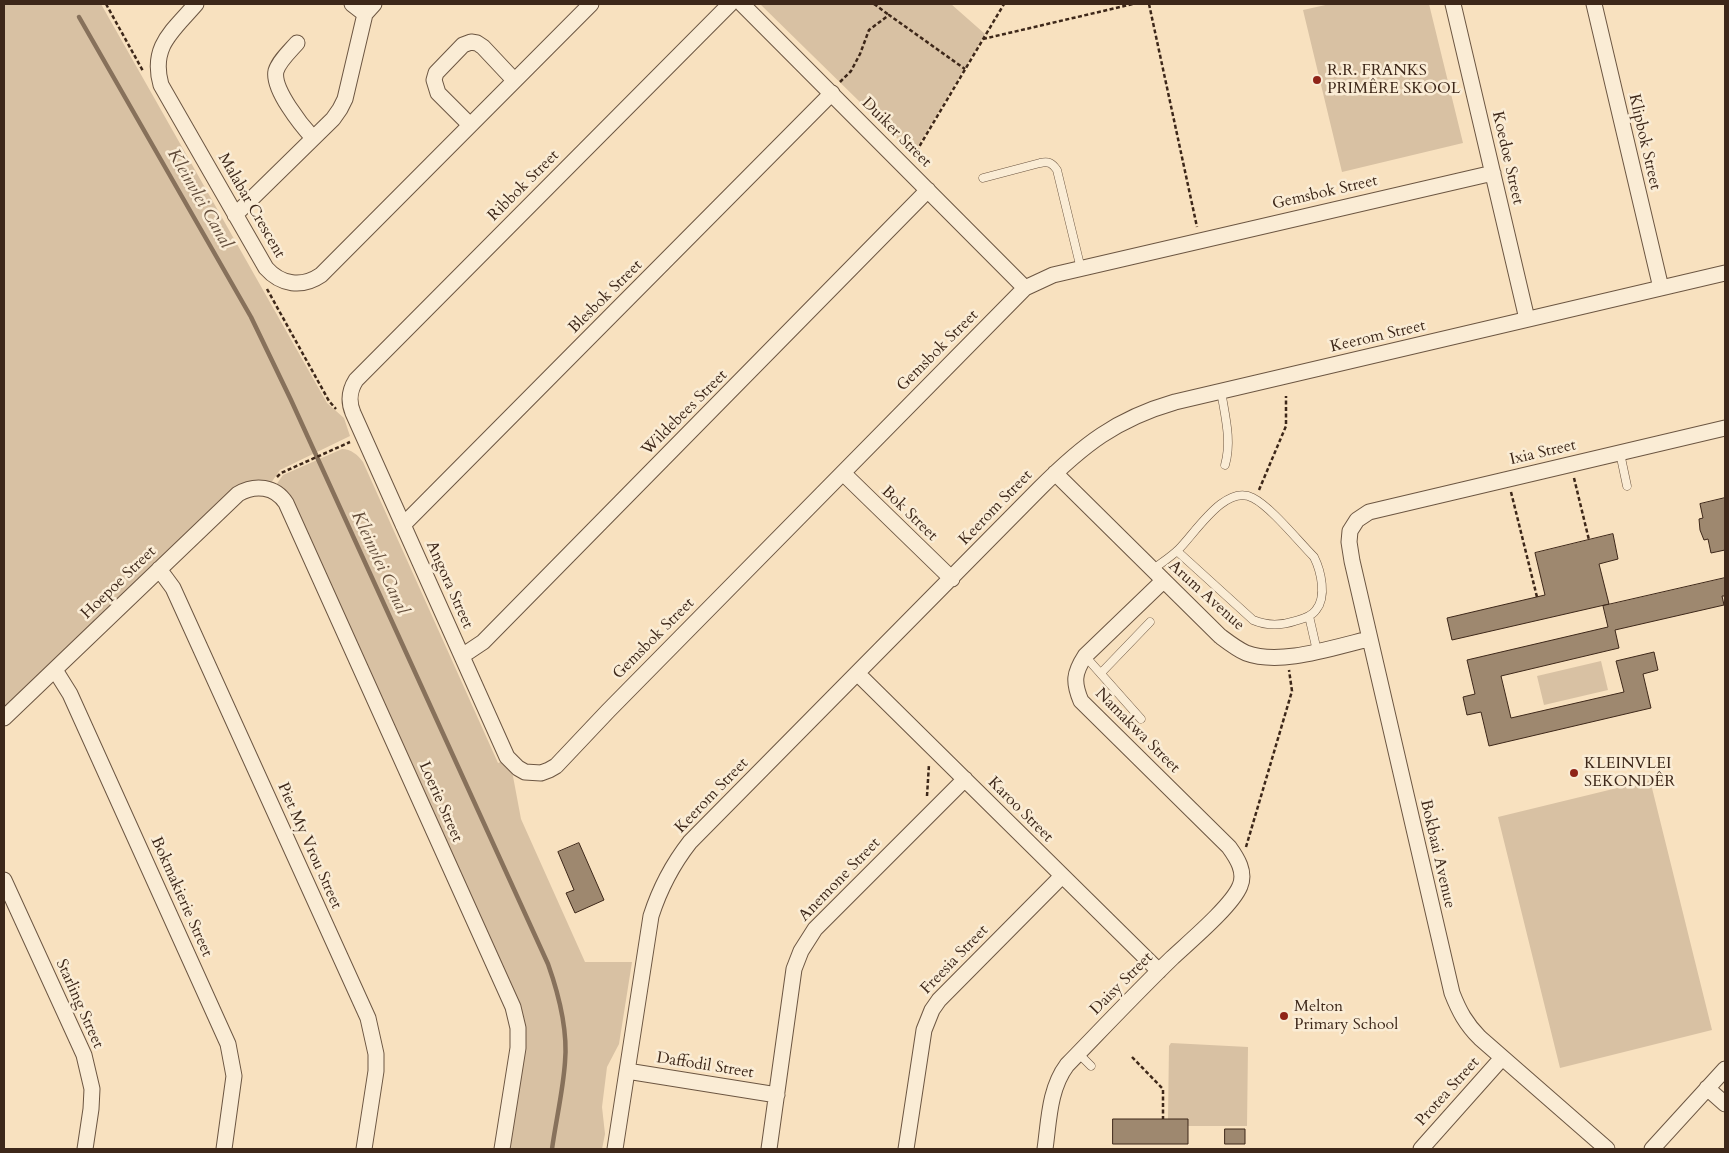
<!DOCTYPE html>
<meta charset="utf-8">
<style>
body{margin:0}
#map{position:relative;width:1729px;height:1153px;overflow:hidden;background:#f8e1bf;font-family:Cardo,serif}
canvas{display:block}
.frame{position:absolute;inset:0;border:5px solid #3d2719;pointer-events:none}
</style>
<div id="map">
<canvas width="1729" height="1153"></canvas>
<div class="frame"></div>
</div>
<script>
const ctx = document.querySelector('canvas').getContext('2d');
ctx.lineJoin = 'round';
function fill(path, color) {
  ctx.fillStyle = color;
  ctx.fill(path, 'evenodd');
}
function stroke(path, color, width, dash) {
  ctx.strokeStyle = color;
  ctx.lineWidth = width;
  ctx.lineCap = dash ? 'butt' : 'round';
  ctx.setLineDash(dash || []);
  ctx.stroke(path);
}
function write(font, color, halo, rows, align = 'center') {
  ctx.font = font + ' Cardo,serif';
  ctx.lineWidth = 5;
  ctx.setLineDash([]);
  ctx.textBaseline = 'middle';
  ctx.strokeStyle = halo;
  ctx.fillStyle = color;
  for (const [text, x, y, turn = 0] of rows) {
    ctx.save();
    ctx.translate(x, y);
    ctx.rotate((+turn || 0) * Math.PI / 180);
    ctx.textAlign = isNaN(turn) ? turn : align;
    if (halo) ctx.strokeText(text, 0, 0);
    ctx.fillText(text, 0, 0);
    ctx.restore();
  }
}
fill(new Path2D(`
 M4,4h97l226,399 17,15 6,18 -70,34 -9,13 -8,-2 -259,229z
 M760,4h191l34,30 -72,120z
 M1330,4h99l34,139 -121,29 -39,-162z
 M342,449c9,0 16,6 21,13l135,301 6,-2 8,10 9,48 64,143h47l-13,82 -12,23 -5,40 3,27 -3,15h-93l15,-101 -248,-563 7,-10z
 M1601,661l7,29 -64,15 -7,-29z
 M1650,780l62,250 -152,38 -62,-251z
 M1171,1043l77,4 -1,79h-59v-7h-20l1,-73z`), '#d8c1a3');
stroke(new Path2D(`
 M79,17l172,300 40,83 257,564c11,31 20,65 17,98 -2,29 -9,58 -13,87`), '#87715b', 4.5);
const building = new Path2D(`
 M1725,498v52l-14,3 -3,-14 -4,1 -4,-10 -1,-11 4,-1 -3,-14z
 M1613,534l5,25 -19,5 10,40 -157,36 -5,-22 98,-23 -10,-42z
 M1725,578v18h-3l2,9 -109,25 4,18 -118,28 10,42 113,-26 -8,-31 38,-9 4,18 -15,4 8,34 -162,38 -8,-34 -14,3 -4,-18 12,-3 -8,-34 141,-33 -5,-21z
 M579,843l25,57 -29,13 -9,-20 8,-3 -16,-38z
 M1113,1119h75v25h-75z
 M1225,1129h20v15h-20z`);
fill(building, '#9e886f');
stroke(building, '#3d2719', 1);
const service = new Path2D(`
 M983,178l57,-15c9,-2 12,0 17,7l24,99
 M1221,391c4,25 11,50 4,74
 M1620,453l7,33
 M1152,570c9,-7 19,-13 27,-21 17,-17 47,-66 74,-51 18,9 46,44 61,59 7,14 13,40 2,53 -5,7 -14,9 -21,11 -15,5 -28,5 -42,-1l-76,-69
 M1309,616l8,35
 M1085,656l56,63
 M1101,673l49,-51
 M1078,1053l13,13`);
const minor = new Path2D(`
 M196,4c-23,27 -46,42 -35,81l105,183c15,17 36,20 55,7l270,-271
 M352,4l13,10
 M730,4l-374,376c-7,11 -8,21 -3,33l154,344 11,11 7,4 16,1 8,-3 7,-4 52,-55 417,-423 28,-13 440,-102
 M742,4l283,284
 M1453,4l74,315
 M1594,4l67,284
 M297,43c-7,8 -18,18 -21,28 -4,18 26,55 37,67
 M470,125l-32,-32 -4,-13 2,-7 27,-28 8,-3 6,1 6,4 31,33
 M235,215l98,-96 7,-10 5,-10 20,-85 9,-10
 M843,473l109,106
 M1055,473l165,163c8,6 17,13 26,17 35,13 88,-6 123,-14
 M403,525l429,-432
 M159,569l14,19 195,430 8,36v17l-12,78
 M462,656l21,-14 445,-452
 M55,670l15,24 158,350 6,32 -10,73
 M857,673l302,298
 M4,718l234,-224c17,-10 37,-8 48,9l227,504 5,21v20l-16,101
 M4,880l80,175 8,34 -1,20 -6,40
 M627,1071l150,24
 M1707,1088l18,16
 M615,1149l36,-233c9,-28 21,-51 39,-74l350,-354c43,-43 76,-69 135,-86l550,-129
 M769,1149l25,-180 7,-18 14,-22 150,-150
 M906,1149l18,-119 8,-20 7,-10 123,-124
 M1045,1149c4,-28 4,-60 22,-84 35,-36 69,-72 105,-107 17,-16 60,-52 68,-72 6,-14 -3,-28 -11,-39l-148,-146c-8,-19 -7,-28 4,-45l78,-75
 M1421,1149l81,-91
 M1607,1149l-127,-111c-14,-14 -21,-27 -28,-45l-100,-432 -3,-19 1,-11 7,-11 12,-8 356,-84
 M1652,1149l73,-80`);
stroke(service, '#6c5642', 9);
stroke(minor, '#6c5642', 17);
stroke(new Path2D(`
 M106,4l37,67
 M874,4l15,11
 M1149,4l48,223
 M983,39l150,-35
 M840,82l11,-11 9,-17 9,-24 20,-15 76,54
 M913,157l91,-153
 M267,289l62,112 7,8
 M277,477l4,-4 69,-31
 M1574,478l15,62
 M1259,490l27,-64v-30
 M1511,492l26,105
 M927,796l2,-32
 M1246,847l46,-156 -3,-21
 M1132,1057l31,32v30`), '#3d2719', 2.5, [4, 2.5]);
stroke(service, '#faecd5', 8);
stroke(minor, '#faecd5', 15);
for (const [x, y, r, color] of [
 [1317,80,5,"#8f2418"],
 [1574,773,5,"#8f2418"],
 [1284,1016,5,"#8f2418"]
]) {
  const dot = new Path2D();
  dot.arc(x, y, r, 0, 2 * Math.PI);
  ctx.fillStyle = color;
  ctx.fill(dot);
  stroke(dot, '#faecd5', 2);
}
write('16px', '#3d2719', '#faecd5', [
 ["R.R. FRANKS",1327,71],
 ["PRIMÊRE SKOOL",1327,89],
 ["KLEINVLEI",1584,764],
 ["SEKONDÊR",1584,782],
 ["Melton",1294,1007],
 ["Primary School",1294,1025]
], 'left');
write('16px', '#3d2719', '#faecd5', [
 ["Duiker Street",896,133,45],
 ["Klipbok Street",1644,142,77],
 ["Koedoe Street",1507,158,77],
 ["Ribbok Street",524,186,-45],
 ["Gemsbok Street",1325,193,-13],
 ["Malabar Crescent",251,206,60],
 ["Blesbok Street",606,297,-45],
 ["Keerom Street",1378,337,-13],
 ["Gemsbok Street",938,351,-45],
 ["Wildebees Street",685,413,-45],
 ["Ixia Street",1543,453,-13],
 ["Keerom Street",996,508,-46],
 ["Bok Street",909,514,44],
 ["Hoepoe Street",119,583,-44],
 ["Angora Street",449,585,66],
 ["Arum Avenue",1206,596,42],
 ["Gemsbok Street",654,639,-45],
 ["Namakwa Street",1137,731,45],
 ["Keerom Street",712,796,-46],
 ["Loerie Street",440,802,66],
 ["Karoo Street",1020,810,45],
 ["Piet My Vrou Street",309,846,66],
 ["Bokbaai Avenue",1437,854,77],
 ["Anemone Street",840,880,-46],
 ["Bokmakierie Street",181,897,66],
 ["Freesia Street",955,960,-46],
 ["Daisy Street",1122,984,-45],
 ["Starling Street",79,1004,66],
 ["Daffodil Street",705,1066,9],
 ["Protea Street",1448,1092,-48]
]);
write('italic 18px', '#624c3a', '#faecd5', [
 ["Kleinvlei Canal",199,199,60],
 ["Kleinvlei Canal",379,563,65]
]);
</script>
